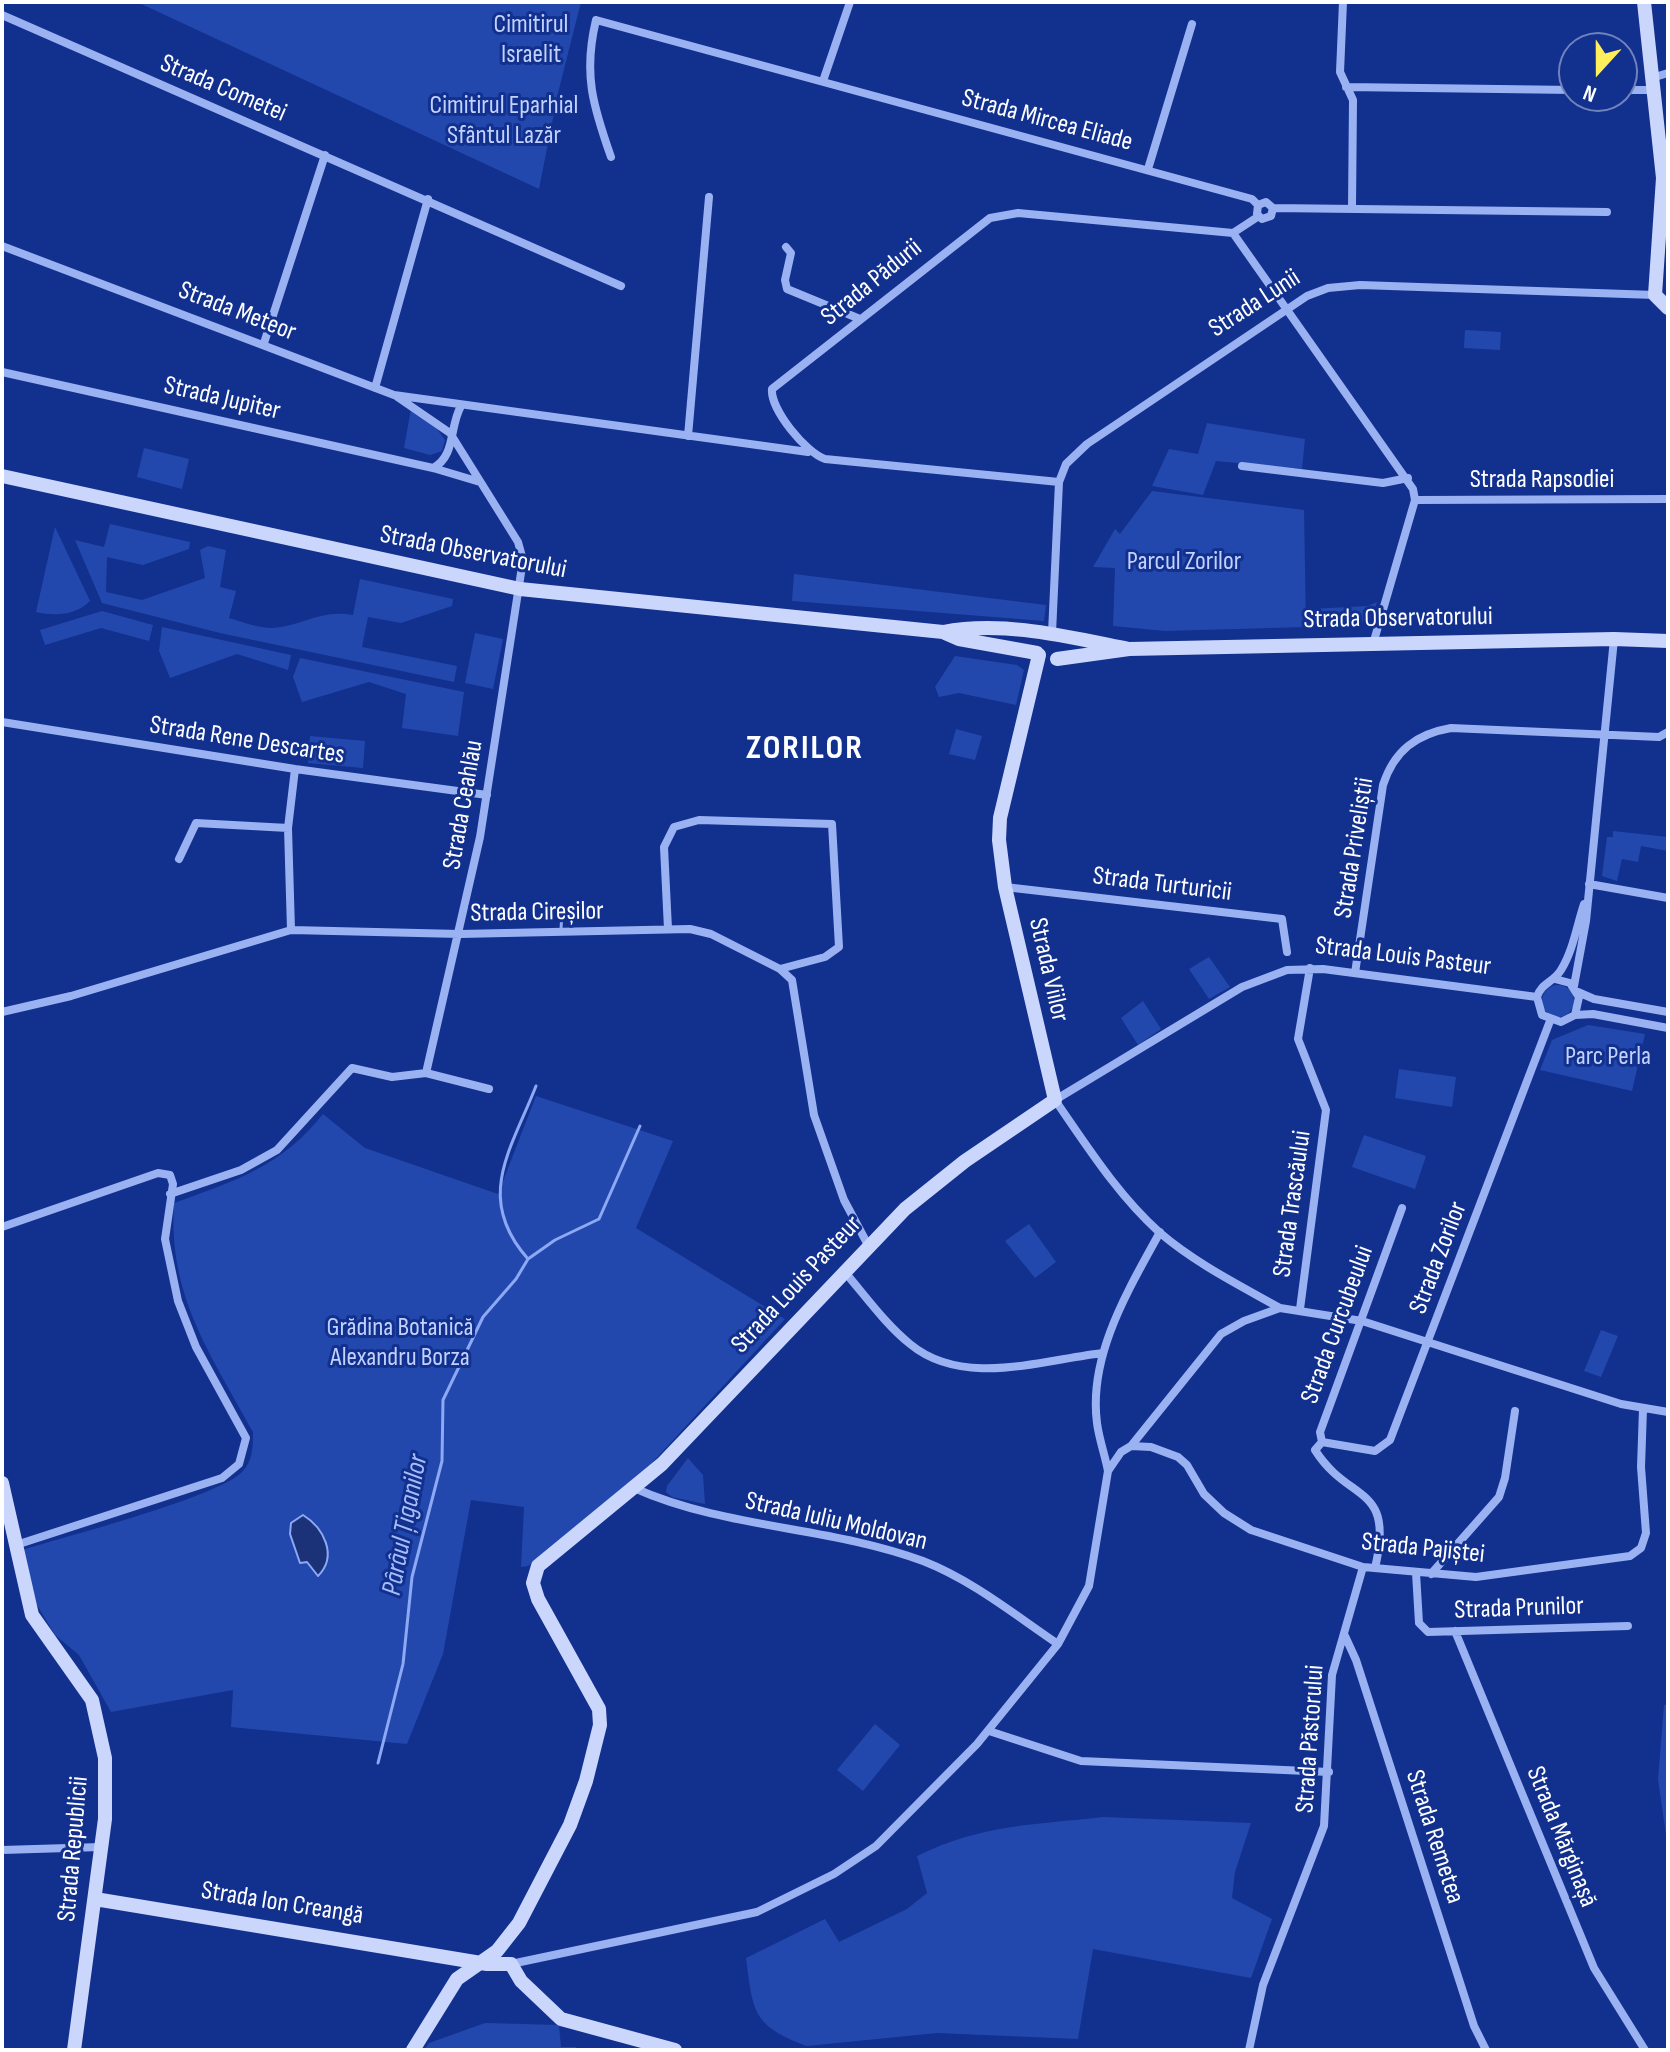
<!DOCTYPE html>
<meta charset="utf-8">
<style>
body{margin:0}
#map{position:relative;width:1670px;height:2052px;overflow:hidden;background:#12308e;font-family:"Sofia Sans Condensed",sans-serif}
canvas{display:block}
.frame{position:absolute;inset:0;border:4px solid #fff;pointer-events:none}
.north{position:absolute;left:1558px;top:32px;width:80px;height:80px;box-sizing:border-box;background:#12308e;border:2px solid #7183bb;border-radius:50%;rotate:201deg;font-size:22px;font-weight:700;line-height:32px;text-align:center;color:#fff}
.north::after{content:'';display:block;margin:auto;width:28px;height:36px;background:#ffef5c;clip-path:polygon(50% 0,100% 100%,50% 72%,0 100%)}
</style>
<div id="map">
<canvas width="1670" height="2052"></canvas>
<div class="frame"></div>
<div class="north">N</div>
</div>
<script>
const ctx = document.querySelector('canvas').getContext('2d');
ctx.lineJoin = 'round';
function fill(path, color) {
  ctx.fillStyle = color;
  ctx.fill(path, 'evenodd');
}
function stroke(path, color, width, dash) {
  ctx.strokeStyle = color;
  ctx.lineWidth = width;
  ctx.lineCap = dash ? 'butt' : 'round';
  ctx.setLineDash(dash || []);
  ctx.stroke(path);
}
function write(font, color, halo, rows, align = 'center') {
  ctx.font = font + ' "Sofia Sans Condensed",sans-serif';
  ctx.lineWidth = 6;
  ctx.setLineDash([]);
  ctx.textBaseline = 'middle';
  ctx.strokeStyle = halo;
  ctx.fillStyle = color;
  for (const [text, x, y, turn = 0] of rows) {
    ctx.save();
    ctx.translate(x, y);
    ctx.rotate((+turn || 0) * Math.PI / 180);
    ctx.textAlign = isNaN(turn) ? turn : align;
    if (halo) ctx.strokeText(text, 0, 0);
    ctx.fillText(text, 0, 0);
    ctx.restore();
  }
}
fill(new Path2D(`
 M137,2h444l-23,91 -19,96z
 M1465,330l36,2 -1,18 -36,-2z
 M411,409l26,20 8,11 -3,11 -12,4 -26,-7z
 M1207,423l98,16 -3,30 -86,-8 -13,34 -51,-9 17,-37 29,5z
 M144,448l45,11 -7,30 -45,-12z
 M1152,491l152,19 2,117 -141,4 -52,-5 2,-58 -22,-1 22,-38 5,5z
 M110,524l80,18 -1,7 -46,16 -36,-8 -1,35 36,8 63,-22 -5,-28 8,-4 18,4 -6,37 16,4 -7,27c13,4 30,10 43,10 31,-2 48,-19 81,-13l7,-36 93,20 -1,7 -51,17 -33,-6 -6,30 95,19 -3,16 -234,-49 -118,-30 -27,-63 29,7z
 M55,527l35,74c-15,15 -35,15 -54,11z
 M794,574l252,31 -2,16 -252,-20z
 M1377,602l-7,20 -60,2v-15l58,-3z
 M102,611l51,14 -4,16 -48,-13 -56,17 -5,-15z
 M162,627l129,28 -3,15 -51,-16 -67,24 -11,-27z
 M475,633l28,6 -10,50 -28,-6z
 M955,656l62,9 7,5 -8,35 -57,-12 -20,4 -4,-10z
 M300,658l164,34 -6,44 -56,-8 4,-34 -37,-12 -67,20 -9,-25z
 M956,729l26,7 -7,24 -26,-6z
 M310,736l55,5 -2,27 -55,-5z
 M1613,831l55,6v14l-27,-5 -3,16 -16,-3 -5,22 -15,-5 5,-39h6z
 M1209,957l21,30 -21,12 -20,-30z
 M1542 1001a16 16 0 1 1 32 0a16 16 0 1 1-32 0Z
 M1143,1001l18,28 -23,16 -17,-27z
 M1588,1025l57,9 -13,57 -92,-21 12,-30z
 M1399,1069l57,8 -4,30 -57,-9z
 M536,1096l137,45 -37,87 149,91 -134,145 -123,102 -7,1 3,-60 -53,-7 -28,154 -36,90 -176,-17 2,-37 -122,22 -32,-57 -24,-20 -24,-40 -9,-45c42,-13 196,-53 220,-78 11,-11 11,-26 11,-40 -43,-79 -85,-136 -79,-229 61,-22 108,-37 149,-89l42,34 133,46z
 M1364,1135l62,21 -11,33 -63,-22z
 M1029,1224l27,38 -21,16 -30,-37z
 M1601,1330l17,6 -17,41 -17,-6z
 M688,1458l15,17 2,29 -33,-7 -6,-5 1,-6z
 M1668,1705v144l-10,-70 6,-74z
 M875,1724l25,21 -37,46 -26,-21z
 M1103,1817l148,6 -16,49 -3,26 40,21 -21,59 -158,-29 -15,90 -141,-6 -130,13c-55,-20 -54,-35 -61,-88l79,-39 14,23 68,-33 20,-16 -10,-37c65,-32 117,-31 186,-39z
 M485,2023l74,2 2,22h15v3h-152l5,-7z`), '#2348ad');
const water = new Path2D(`
 M303,1515c21,13 35,41 15,61l-11,-14 -7,1 -10,-29 1,-11z`);
fill(water, '#1b3178');
stroke(water, '#8da9f5', 2);
stroke(new Path2D(`
 M561,930l1,-20
 M528,1259c-54,-61 -17,-109 8,-173
 M378,1763l25,-99 9,-87 30,-116 1,-61 40,-83 33,-38 12,-20 27,-19 44,-21 41,-93`), '#8da9f5', 3);
stroke(new Path2D(`
 M1343,2l-3,70 13,28 -1,107
 M2,15l619,271
 M1655,77l13,-4
 M823,81l27,-79
 M1346,87l228,3
 M1622,90h34
 M611,157c-18,-51 -28,-83 -15,-137l656,179 6,6 8,-3 7,6 334,4
 M1148,169l44,-145
 M1258,205l-1,9 5,5 9,-3 2,-8
 M1233,233l26,-17
 M2,246l392,149 414,57
 M786,247l5,6 -6,27 2,9 73,30
 M264,343l61,-188
 M2,372l431,96 47,14
 M375,388l53,-189
 M396,396l54,37 68,109 5,18 -43,277 -54,236
 M688,436l21,-239
 M1242,466l141,17 25,-5
 M433,468c23,-12 16,-41 28,-62
 M1059,482l-234,-23c-19,-6 -55,-50 -53,-70l218,-171 28,-5 215,20 180,256 2,11 -42,144
 M1415,500l253,-1
 M1052,633l7,-151 7,-18 21,-20 220,-148 21,-8 32,-3 295,10
 M2,722l293,47 192,26
 M179,859l17,-36 92,5
 M1589,884l79,14
 M1005,887l277,32 5,33
 M668,929l-4,-82 10,-20 25,-7 133,4 7,123 -14,10 -45,12
 M291,930l-3,-102 7,-59
 M1355,973l28,-188c11,-34 33,-51 68,-57l208,9 9,-5
 M1555,979l15,4 9,14 -4,18 -14,7 -19,-7 -5,-18c4,-14 17,-15 24,-27 12,-19 16,-45 23,-66
 M1574,986l12,-65 28,-282
 M1578,992l16,7 74,13
 M2,1012l69,-16 220,-66 169,4 230,-5 21,5 69,35 12,11 22,135 30,85 24,45
 M1575,1015l18,-1 75,14
 M170,1194l71,-24 36,-20 75,-82 40,9 34,-4 63,16
 M2,1227l156,-54 12,2 3,9 -8,55 13,62 18,46 50,91 -7,26 -17,14 -206,67
 M843,1270c21,24 42,54 67,74 53,44 132,16 193,9
 M1280,1308c-41,-23 -85,-45 -121,-76 -42,-38 -72,-86 -104,-132l187,-113 45,-17 36,-1 214,28
 M1300,1309l26,-199 -28,-71 12,-71
 M1322,1442l53,9 15,-11 160,-419
 M1131,1446l90,-112 23,-13 36,-13 82,13 259,83 47,8
 M1108,1471c-3,-16 -9,-32 -11,-48 -9,-68 32,-134 63,-191
 M634,1488c92,41 195,38 289,73 49,19 92,54 135,83
 M1375,1568c20,-85 -26,-64 -60,-118l7,-8 -2,-10 82,-224
 M1416,1573l3,50 9,9 200,-6
 M1431,1574l68,-77 6,-19 10,-67
 M1455,1631l139,337 51,82
 M1345,1636l11,24 118,366 12,24
 M989,1731l92,30 248,11
 M2,1850l99,-3
 M511,1964l246,-52 77,-38 42,-28 101,-102 81,-100 31,-58 19,-115 13,-19 10,-6 20,1 27,10 9,8 17,29 20,19 27,17 112,37 113,10 154,-21 11,-8 5,-15 -5,-66 2,-58
 M1249,2050l14,-65 61,-159 8,-151 31,-108`), '#9bb2f2', 8);
stroke(new Path2D(`
 M1644,2l19,176 -8,117 13,13
 M2,476l518,113 423,43c60,-12 126,5 186,17
 M943,632l16,7 78,14
 M1057,659l72,-10 485,-10 54,2
 M2,1483l30,132 60,85 13,58v61l-31,231
 M95,1899l392,65h24l10,17 40,38 114,31
 M413,2050l44,-71 40,-28 22,-28 51,-98 16,-44 14,-56 -1,-16 -61,-110 -5,-16 5,-17 124,-102 243,-255 60,-48 90,-61 -50,-213 -6,-47 1,-22 39,-163`), '#cad6fc', 14);
write('26px', '#c2d1fd', '#12308e', [
 ["Cimitirul",531,25],
 ["Israelit",531,55],
 ["Cimitirul Eparhial",504,106],
 ["Sfântul Lazăr",504,136],
 ["Parcul Zorilor",1184,562],
 ["Parc Perla",1608,1057],
 ["Grădina Botanică",400,1328],
 ["Alexandru Borza",400,1358]
]);
write('26px', '#fff', '#12308e', [
 ["Strada Cometei",223,89,23],
 ["Strada Mircea Eliade",1047,121,15],
 ["Strada Pădurii",872,283,-39],
 ["Strada Lunii",1255,304,-33],
 ["Strada Meteor",237,312,21],
 ["Strada Jupiter",222,399,13],
 ["Strada Rapsodiei",1542,480],
 ["Strada Observatorului",473,553,11],
 ["Strada Observatorului",1398,619,-1],
 ["Strada Rene Descartes",247,741,9],
 ["Strada Ceahlău",464,805,-80],
 ["Strada Priveliștii",1355,848,-81],
 ["Strada Turturicii",1162,885,7],
 ["Strada Cireșilor",537,913,-1],
 ["Strada Louis Pasteur",1403,957,7],
 ["Strada Viilor",1048,970,77],
 ["Strada Trascăului",1293,1204,-82],
 ["Strada Zorilor",1439,1258,-69],
 ["Strada Louis Pasteur",797,1285,-47],
 ["Strada Curcubeului",1338,1325,-70],
 ["Strada Iuliu Moldovan",836,1522,13],
 ["Strada Pajiștei",1423,1549,6],
 ["Strada Prunilor",1519,1609,-2],
 ["Strada Păstorului",1311,1739,-86],
 ["Strada Remetea",1434,1837,72],
 ["Strada Mărginașă",1561,1837,68],
 ["Strada Republicii",74,1849,-85],
 ["Strada Ion Creangă",282,1904,9]
]);
write('italic 28px', '#a7bdf9', '#12308e', [
 ["Pârâul Țiganilor",406,1525,-79]
]);
ctx.letterSpacing = '2px';
write('bold 34px', '#fff', '#12308e', [
 ["ZORILOR",805,749]
]);
ctx.letterSpacing = '0px';
</script>
